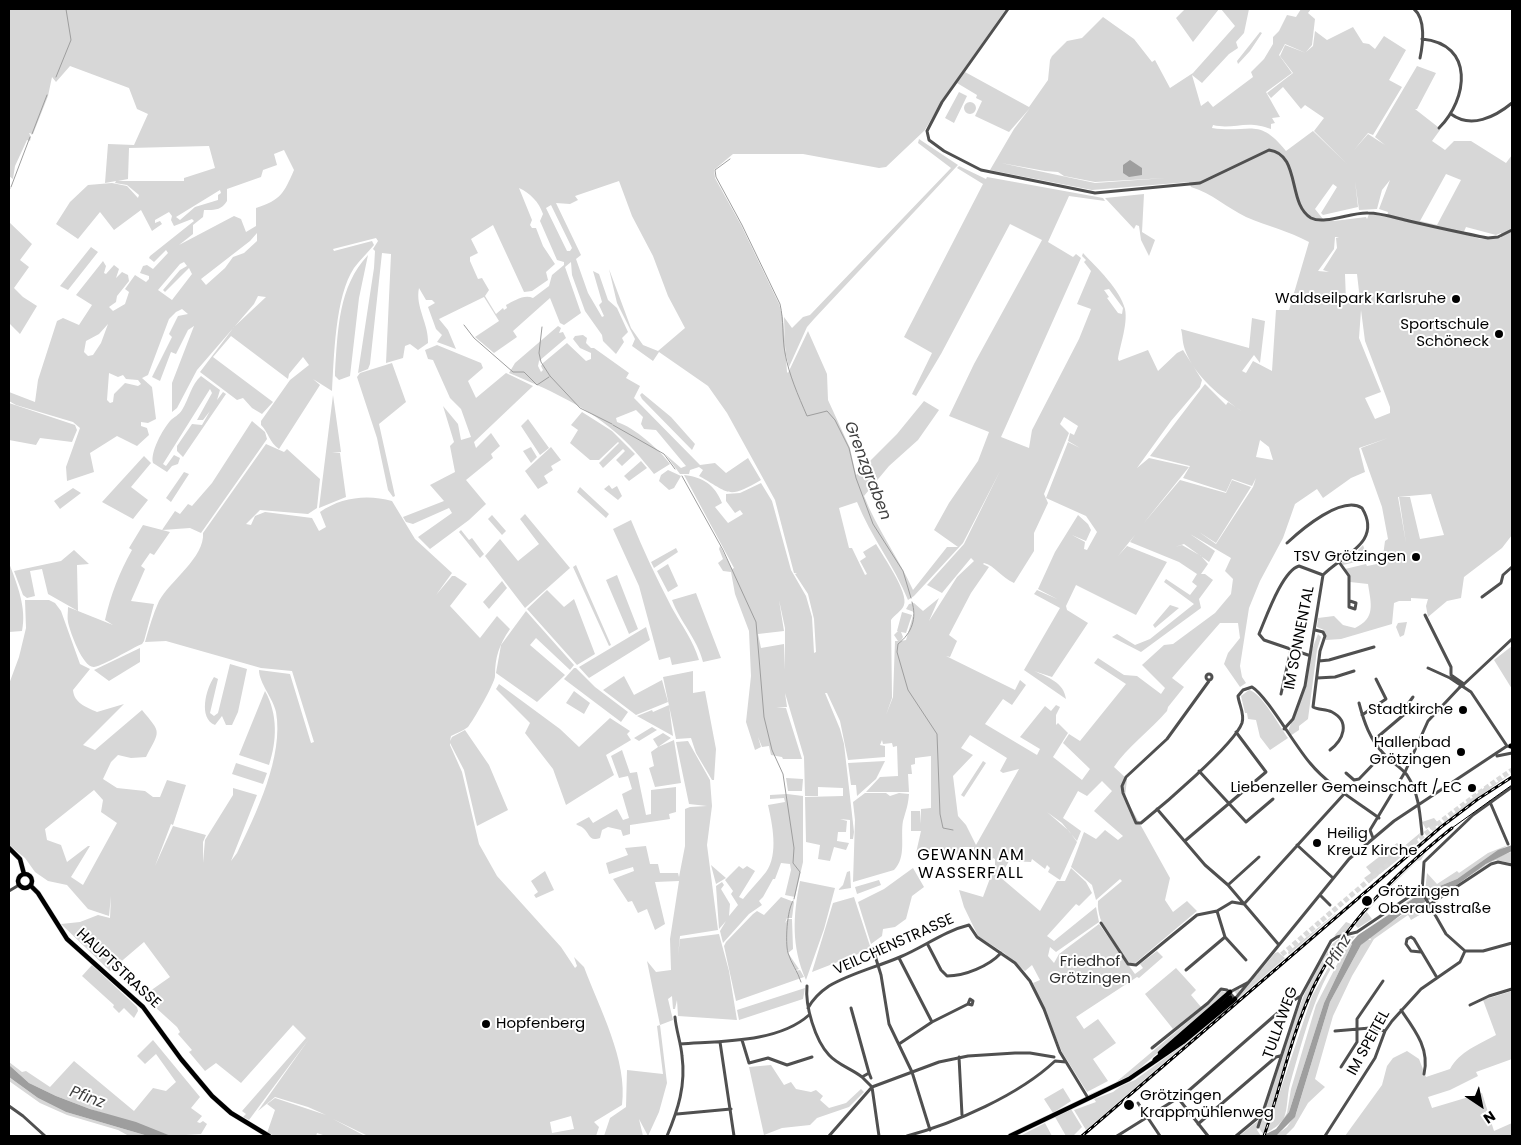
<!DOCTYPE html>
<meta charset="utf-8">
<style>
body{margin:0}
#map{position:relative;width:1521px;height:1145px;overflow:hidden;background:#fff;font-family:Poppins,sans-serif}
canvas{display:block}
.frame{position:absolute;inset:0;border:10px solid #000;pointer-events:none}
.north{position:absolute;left:1456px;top:1080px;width:50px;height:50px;-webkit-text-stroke:4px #fff;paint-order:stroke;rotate:146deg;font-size:14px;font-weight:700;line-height:20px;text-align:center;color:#000}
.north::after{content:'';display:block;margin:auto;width:18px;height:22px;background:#000;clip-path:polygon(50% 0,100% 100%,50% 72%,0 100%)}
</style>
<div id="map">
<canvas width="1521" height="1145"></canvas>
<div class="frame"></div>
<div class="north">N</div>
</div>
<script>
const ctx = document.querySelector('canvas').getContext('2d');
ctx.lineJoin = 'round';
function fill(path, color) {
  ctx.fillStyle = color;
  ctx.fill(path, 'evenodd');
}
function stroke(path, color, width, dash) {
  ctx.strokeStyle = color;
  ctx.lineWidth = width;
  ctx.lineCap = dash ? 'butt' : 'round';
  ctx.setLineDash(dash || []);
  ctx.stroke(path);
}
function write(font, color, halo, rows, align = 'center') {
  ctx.font = font + ' Poppins,sans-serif';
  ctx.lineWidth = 4;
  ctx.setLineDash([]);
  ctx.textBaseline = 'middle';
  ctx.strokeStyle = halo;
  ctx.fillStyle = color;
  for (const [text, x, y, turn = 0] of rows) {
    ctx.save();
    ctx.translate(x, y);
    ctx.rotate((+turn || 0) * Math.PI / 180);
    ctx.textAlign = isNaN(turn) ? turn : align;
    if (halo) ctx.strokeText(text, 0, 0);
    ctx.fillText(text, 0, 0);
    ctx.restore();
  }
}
fill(new Path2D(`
 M9,9h997l-65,93 -16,28 -39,37 -7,1 -76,-14h-70l-19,16 1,8 26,47 38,79 4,14 4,54 1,1 20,-42 19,43 1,26 22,48 6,27 41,-41 27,-33 15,9 -21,30 -29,26 -25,30c13,33 34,61 49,94l34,-43h11l-24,-17 15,-27 29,-42 11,-29 -40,-16 25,-52 68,-124 -32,-16 -69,130 -25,42 -4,-2 20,-41 -28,-16 79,-153 -26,-16 2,-2 27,13 1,-2 116,21 2,3 -36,-5 -21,46 25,15 3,-3 5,4 -80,179 28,11 3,-18 47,-91 12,-30 -14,-5 14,-33 -7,-9 2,-2 -4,-4 1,-3c14,15 37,36 42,56 3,15 -5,36 -7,50l1,2 29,-11 10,21 19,-18 6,-3 19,30 -2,7 -29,34 -34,47 12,-10 40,9 -46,57 37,-44 46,13 6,-13 19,7 -35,56 -17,-11 17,12 37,-57 3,-9 -4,8 -20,-7 -6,13 -43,-14 7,-12 -40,-10 55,-72 21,21 2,-3 15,10c-22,-15 -48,-35 -58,-62 -3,-9 -2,-13 -4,-21l68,19 3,-30 13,3 -5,42 -6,-8 -12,16 4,2 7,-12 19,10 4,-61h13l20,-68c-20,-11 -42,-16 -63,-25 -19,-9 -34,-24 -55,-30l-2,-5 -97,8 -102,-20 24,-41 16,-21 -21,24 -34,-16 7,-15 -6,-3 1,-3 -20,-12 8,-11 64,35 19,-27 2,-20 2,-4 15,-15 15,-3 21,-21 31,22 18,23 3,-2 15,28 23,-15 42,-47 -14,-17h28l-5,24 -8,9 2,6 -9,6 -27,29 -10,-8 9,31 7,-5 5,6 40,-30 -2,-5 13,-13 9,-15v-7l6,-6 8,-16 9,2 5,-8h10l-3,4 7,6 -3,26 -6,7 7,-6 2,-15 12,9 26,-13 10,16 6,1 6,5 9,-13 22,14 -17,30 13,7 -29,48 -5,-2 -14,17 14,-16 17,11 -10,-8 42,-71 19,7 -19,36h-2l23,18 2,3 -8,11 13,9 9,-9h17l35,22 6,-8v380l-10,13 -38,29 -3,21 -14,3 -19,16 -2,-11 2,-7 -17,-1v3h-12l-5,2 -2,21 -51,15 -15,1 -2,-10 -7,-3 1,-9 16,-2 9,9 12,3c21,-10 16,-24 13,-44l-18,-2 -5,-13 21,-5 1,2 15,-3 3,-22 3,-2 -6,-32 -21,-59 27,-10 -29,10 6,24 -14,6 -28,20 -6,-9 -22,15 -12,34 -23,43 -11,27 -9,58 2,11 4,6 -6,4 -16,-23 4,-11 12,-15 -2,-15h-18l-48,55 12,9 -16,20 -1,4c-16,19 -41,37 -53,56l13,12 -2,18 45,81 -5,22 8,12 14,-11 10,10 -63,53h-4c-13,-18 -34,-39 -32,-63l24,-20 -2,-2 -24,21 -4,-15 -21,-18 13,-35 12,7 9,-9 13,10 5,-4 -29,-25 18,-20 -10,-10 -15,15 -9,-5 -15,27 18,13 -4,10 -15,-18 -15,-11 22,19 8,11 -17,38 -12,-8 2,-4 -3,-3 -2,4 -13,-10 -1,3 -22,-1 -9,16 40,34 17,-30h8l6,-13 15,14 6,11 -13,13 -3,-2 -29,32 7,5 42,-34 3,15 -43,30 -6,-5 -2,9 6,7 5,-9 40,-30 36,50 8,-6 -3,-4 17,-13 6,6 -24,21 -2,-1 -61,40 8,12 14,-10 18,24 -23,16 15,22 -21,11 -25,-40 -29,-69 7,-3 -8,-15 -7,6 -21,-18 -26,-17 -14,-29 -5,-17 24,7 12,-32v-6l-2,-1 -3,4 -7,-6 -4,5 -5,-1v-13h-13l-1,7 -44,-1 5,-22h-10v-20h9l1,13v-15l10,-1v-52l-16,2v6l-4,1 1,9h-4l1,18h-43l14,-15 18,-1 -1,-30 -4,1 -1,-4 -9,1 -1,-4 -2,5 5,1v11l-37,3 -8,-39 -13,-28h-2l15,36 4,15 10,88 -1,7h-3v-19l-10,-1 7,2 -1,11h-8l-1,9 12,2 -3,7 -12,-3 -4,14 -12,-2 2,-14 -14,-3 -1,-45 38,-1v-8l-25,-1v9h-13l-1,-39 -19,-64 2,14h-11l10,1 16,51h-19l-1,-2 -11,-2 -2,-9 -7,1 -4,-10 3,10 -6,3 -9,-28 5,-46 -2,-45 -14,-37 -4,-22 -8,-1 -5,-8 5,-4 -4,-10 1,-3 12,23 2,-1 -50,-93c19,2 31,10 38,28l-7,4 13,16 15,-9 -3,-4 -5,3 -9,-12v-7l14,-1 21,-10 11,18 19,69 15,26 6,21 2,36 2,-1 -2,-33 -6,-25 -13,-20 2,-1h-3l-19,-73 -48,-87 -19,-27 -49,-34 -6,9 -21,-15 3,-7 -18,-36 -8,-34 22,59 12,17 15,6 27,-23 -17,-32 -15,-40 -21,-40 -13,-35 -44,15 3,4 -8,4 -14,-1 25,52 -5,4 12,34 14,24 2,-1 -5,-11 3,-3 -9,-31 6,3 9,26 9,8 11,24 -6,6 2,4 -8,12 -13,-13 -1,-6 -17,-24 -13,-36 -1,-13 -6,5 16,46 -17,12 -4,-2 -10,-25 -37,33 4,6 -23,16 -19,-16 24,-16 -15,-24 -45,22 9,11 8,19 -19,-7 5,-7 -6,-6 -8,-22 7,-4 -3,-3h-6l-7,-12c-4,19 10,36 9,55l-10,7 -8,-6 -5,2 -2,12 -17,5 5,-109 -9,-1 -12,111 -2,5 -10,4 16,-105 1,-17 -2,-2 5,-8 -2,-3 -43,11 1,2 38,-10 2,4c-6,7 -14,15 -20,23 -19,28 -20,90 -22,123l-19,-12 7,6 -41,64c-10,-7 -10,-16 -18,-24v-4l29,-41 19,-15 -6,-8 -14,17 -1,5 -57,-43 -18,21 60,45 -11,12 -10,-6 -9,-10 -6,2 -37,-28 34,-45 32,-30 -8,-1 -4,8 -57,66 -20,38 -5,4v-29l22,-57 -6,4 -12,24 -5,-2 -11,29 -8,-4 20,-40 -3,-3 9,-18 10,-2 -6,-5 -6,3 -7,7 -21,56 -6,3 10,9 4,32 -8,4 -7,-1v4l6,2 2,7 -12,11 -20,-10 -27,17 4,19 -27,9 -1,-14 14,-39 -7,-6 -57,-17 -7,-4v-9l26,10 3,-22 19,-59 6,-3 16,7 13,-20 -16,-10 27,-34 3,5 -2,7 2,1 8,-9 5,4 -3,9 6,-6 6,3 1,6 -12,15 -1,6 -7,5 4,4 12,-7 4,-12 -4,-3 10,-14 11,7 3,-3v-3l-9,-3 3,-7 4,-1 6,4 15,-16 -2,-3 -12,12 -5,-4 1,-2 44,-35 -2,-2 -18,7 -3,-6 1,-4 -3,-4 -14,8v3l5,-2 2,3 -10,7 -11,-21 -27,20 -14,-18 -22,27 -22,-15 14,-22 18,-17 24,-2 15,3 11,12 1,-3 -12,-10 -12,-2 1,-2 -11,2 3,-39 26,1 14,-31 -11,-5 -8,-21 -59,-22 -14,16 -4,-5 -4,19 -15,38 -4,-1 2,4 -1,4 -3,-1 -12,26 -2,13 -4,-3zM1285,44l21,9 -21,-8 -5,11 13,17 -26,20 4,5 12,-11 18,22 4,-4 19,13 -10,13 33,33 -34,-33 -27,20c-28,-35 -36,-17 -74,-23l1,-3c21,5 33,-6 58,4v-5l4,-1 -3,-5 8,-1 -14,-25 26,-19 -13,-18zM209,146l6,22 -31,10v3h-66l10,-2 1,-31zM284,150l10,20c-10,23 -13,30 -38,38v18l-10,6 -5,-13 -7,-3 -55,29 14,-11v-9l10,-8 1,-7c9,0 17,1 23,-9v-12l34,-12 2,-7 14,-5 -3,-11zM1001,163l44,8 13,1 6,4 31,6 71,-4 -71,5zM1446,174l15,6 -24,45 -17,-4zM1390,180l-11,29 9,3 -1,5 -18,-3 -2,5 -1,-2 -32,4 -11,-2 -8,-10 18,-25 4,3 -16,26 2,2 35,-8 -3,-26 4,29 18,-1 5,-19zM519,188c11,5 20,14 24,26l-3,7 17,39 7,2v3l-12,10 -3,11 -16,12c-9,-4 -19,3 -27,7l1,3 -3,2 -1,-2 -7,6 -11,-18 4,-6 -7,-12 -4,1 -8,-18v-4l8,-4 -7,-14 22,-14 31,67 8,-1 16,-11 -2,-8 9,-8 -12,-18 -7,-18h-4l-2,-3 2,-5zM220,190l1,3 -3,2v5l-23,7 -15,13 -4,-3zM551,205l21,43 -2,3h-3l-21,-43zM1466,227l30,8 5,-2v5l-20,1 -18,-5zM257,233v8l-13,12 -11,4 -8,11 -19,17 -5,-6 49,-38zM1335,237h4l-3,1 1,10 -14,22 6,2 -11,-1 16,-22zM184,262l3,4 -7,4 -17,20 2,2 24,-24 3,6 -20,26 -14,-10 22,-26zM1345,274h12l3,26 -14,1zM1109,289l14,19 -1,6 -4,-1 -11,-15 2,-1 -5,-7zM1361,310l4,31 25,66v6l-15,6 -10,-21 16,-6 -22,-54zM108,324l-7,19 -8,12 -5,1 -4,-4 2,-11 13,-7zM109,373l9,4 5,-2 3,4 12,1 3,4 -3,2 -13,-3 -11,11 -1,8 -3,1 -3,-3zM1064,417l14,9 -4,9 -4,-2 -2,8 12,7 -12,-6 -22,56 40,18 11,16 -10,18 -3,-1 1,-7 -13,-7 14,6 5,-11 -3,-6 -10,-9 -23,37 -17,37 19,10 -20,-9 -3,4 26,14 -36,62 42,29c-2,-17 -19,-22 -32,-28l18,6 36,-54 -21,-13 -1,-4 10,-21 60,30 31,-53 -40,-16 -9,10 17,-21 -5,7 49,20 18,12 -5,8 5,4 -7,9 -24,-16 -2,3 30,22 -44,35 -15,6 -18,-11 -5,3 29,15 60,-44 -2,-9 14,-19 -8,-6h-4l7,-10 -7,-8 -19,-11 -7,2 9,-3 25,18 6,-11 -25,-17 41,24 -6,13 8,8 -2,15 -16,19 -42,31 -9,1 -22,20 23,23 -4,6 -24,-18 -13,-1 -26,-17 -4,5 32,21 -46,57 -11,-7 -6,9 27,26 -8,11 -29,-23 15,-24 -10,-10 -2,2v-10l4,-8 -4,-2 -5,6 -6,-5 -25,31 20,12 -3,6 -52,-31 18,-25 9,6 14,-20 -6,-5 -5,10 -69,-34 4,1 7,-16 -8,-6 22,-42 18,-26 -6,-3 1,-1c10,2 18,15 30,20l20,-32v-18l14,-30 -4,-9 25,-61 -9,-9zM1260,440l9,7 4,13 -17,-3zM1000,471l-36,73 -37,41 15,8 29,-35 3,3 -17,16 -28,44 10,-23 -16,13 -9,-8 -5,1 -3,5 8,3 -8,28 -5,1 2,-4 -2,-5 5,1 6,-18 -10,-3 -5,19h1l-4,4 4,6h-3l-2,56 -7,18 6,-17 -1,-78c3,-5 11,-9 13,-15 5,-12 -21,-49 -28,-61l-13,8 3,5 -6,4 7,13 -2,1 -13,-27h-3l-10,-40 18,-6c14,35 37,63 51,98l6,-4 49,-53zM1431,494l13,41 -24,4 -10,-42h-11l7,46 -8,-46zM779,600l6,28v42l-1,-26 -23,4 -3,-14 26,-3zM970,735l37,23 -7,13 3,2 16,-4 -43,76 -10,-20 -8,-9 -5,-40 20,-21 -12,-7z
 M1185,9h34l-26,33 -17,-24z
 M1260,32l2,1 -12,18 -12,13 -1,-3z
 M959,92l8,4 -13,27 -9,-5z
 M964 108a6 6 0 1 1 12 0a6 6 0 1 1-12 0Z
 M919,139l39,26 -144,154 -7,8 -18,40 -4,-16 -1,-34 8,11 11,-11 7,-2 141,-147 -33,-25z
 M1144,194l-2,38 13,8 -6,16 -8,-16 -2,-14 -3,-1 -2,4 -29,-31z
 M9,222l23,22 -12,16 9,7 -15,21 9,9 14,9 -17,28 -11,-11z
 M91,247l7,5 -30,38 -8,-4z
 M368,255l-9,43 -9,78 -11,4 -4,-4v-4c3,-42 3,-85 33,-117z
 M558,326l3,2 -2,5 4,-1 3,6 -27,23 -1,5 3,6 2,-2 -2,-4 2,-3 24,-20 19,18 5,-2v-6l-11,-5 -7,-9 2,-3 8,-1 4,3 -1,5 5,5h3l35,25 -3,5 14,8 -6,12 66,67 15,-2 11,10 22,-15 13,22c-34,20 -31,13 -62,-4l4,-6 -4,-3 -9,3 -1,4h-9l-15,-20 16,14 5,-2 -30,-36 -12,-1 -3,-5 2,-7 -7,-7 -20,8 1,4c17,5 43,28 53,42l-16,10c-12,-15 -25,-31 -40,-43 -30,-26 -69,-43 -105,-58l6,-10z
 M437,345l44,18 2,5 -15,13 8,17 30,-25 27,13 -59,56 2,6 15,-15 9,13 -9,8 2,4 -27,22 20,24 -17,16 -39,29 -12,-12 34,-24 -3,-5 -36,16 -7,-2 -3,-5 41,-16 -14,-16 25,-13 -5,-26 4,-4 -11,-36 15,18 3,16 10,-3 -10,-28 -11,-11 -17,-38 -5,-1 -3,-9z
 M392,363l14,39 -27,22 16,72 -2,1 -5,-7 -11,-52 -20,-61 3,-4z
 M201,376l19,14 -3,10 6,-8 3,2 -43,63 -6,-6v-5l15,-22 10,1 8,-14 -7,9h-6l15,-27 -2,-4 -47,75 3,2 8,-11 6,3 -2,6 -6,2 -5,6 -14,-9c-3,-11 10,-34 17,-42 4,-4 9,-6 12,-11 7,-11 9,-25 19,-34z
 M642,393l29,24 24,27 -3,6 -50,-51 -2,-4z
 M333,395l8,57 -9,1h8l6,44 -27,11z
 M9,403l66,22 2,5 -5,12 -32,-4 -4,7 -27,-5z
 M582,412l30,19 23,23 -13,12 -6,-6 9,-9 -2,-2 -20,19 -4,-5 20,-20 -1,-1 -19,18h-9l-20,-17 8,-13 -7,-5z
 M528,419l21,29 -9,7 -19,-29z
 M252,421l13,11 2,7 -66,94 -11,-5 -28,2 13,-19 5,3 8,-10 4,2 20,-23z
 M266,444l18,8 3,-3 33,30 -3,29 -9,6 -48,-4 -14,14 5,1 4,-9 10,-4 47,6 7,13 7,-4 -6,-15c21,-15 48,-18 72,-11l23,38 37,34 -16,22 16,-19h3l12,8 -17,22 30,32 17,-22 13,13c-11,16 -15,28 -15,47 0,7 -22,45 -27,51 -5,4 -12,6 -17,9l-1,5 2,-4 13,-7 24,35 19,45 -31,16 -13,-56 -14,-27v2l12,27 17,72 18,32 64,71 14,21 2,-2 -3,-9 10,10c15,41 44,93 38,138l-28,17 5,5 -3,9h-228l-35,-17 32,17h-39l-9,-3 -1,3h-41l-8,-3 8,-23 -8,-6 8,-6 51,17 -18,-8 -33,-10 -17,14 51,-72 -60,81 -6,-3 3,-3 -4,-3 64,-73 -13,-13 -52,58 -25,-20 -11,8 -16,-19 3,-2 -14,-16 2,-2 -3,-5 -34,-31 27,-19 -26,-35 -34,29 -49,-47 19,-2 18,-7 12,3 1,-22 -2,20 -21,-7 -21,-24 -19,-4 -13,-9 -10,-14 -16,-13v-161l10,-27 7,-29 -1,-28h24l6,3 6,8 19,53 10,5 -17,21c1,13 13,17 24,22l27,-8 -41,41 12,5 47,-40c20,24 18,20 4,47l-15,1 -13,-3 -7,7 -8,17 14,9 28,3 8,6h7l7,-17 19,5 -13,40 -2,-1 -16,42 18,-40 33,9 -3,7v21l2,-23 28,-45v-7l24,7 -26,66 6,-8c19,-39 47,-97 39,-141 -3,-14 -17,-29 -17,-42l31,4 21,69 3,-1 -22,-71 -31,-3 -95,-27 -21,1c4,-14 8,-28 14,-41 11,-20 46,-44 44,-68zM94,790l9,10 -2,12 16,11 -34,62 -12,-8 19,-31h-2l-21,16 -6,-17 -14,-5 -2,-11zM571,1116l3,13 -22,4 -2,-11z
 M531,447l6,10 -6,6 -8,-12z
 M551,447l10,13 -10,6 2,4 -9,6 4,7 -10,6 -13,-18z
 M144,456l7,7 -20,24 17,13 -15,19 -31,-17z
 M641,461l6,7 -18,13 -5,-5z
 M668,470l13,6 -7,12 -5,2 -10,-9 2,-6z
 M184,472l5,2 -18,28 -5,-4z
 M609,485l3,4 5,-3 5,10 -4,4 -14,-11z
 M580,487l29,27 -3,4 -29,-26z
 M73,488l8,5 -21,16 -6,-8z
 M525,514l45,54 -45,40 -40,-52 15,-17 18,22 21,-17 -19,-25z
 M492,515l14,16 -4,4 -14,-16z
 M631,520c12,30 26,59 41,88 10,18 21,32 27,52l-27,5 -2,-8 -11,3 -20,-74 -26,-57z
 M143,525l27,7 -16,23 -4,-2 -9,13 4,3 -14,32 23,3 -10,37 -2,3c-12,5 -37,21 -48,23 -11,1 -24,-35 -26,-45 -1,-4 0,-10 0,-15l45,18 -8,-5c6,-26 14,-47 27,-70l-3,-2z
 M461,530l8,10 3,-2 12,16 -4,4 -21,-26z
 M1363,545l5,14 -25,6 -2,-2 3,-2 2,1 13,-10 -1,-2z
 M676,548l2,4 -24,16 -3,-6z
 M74,550l15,14 -12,1 1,46 -30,-17 -6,-25 -12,2 5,25 -8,2 -4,-3 -9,-24 47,-10z
 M9,563c8,21 18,45 13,68l-13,1z
 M668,564l10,22 -10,6 -11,-21z
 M576,565l35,80 -2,1 -36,-79z
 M617,575l21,54 -9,5 -23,-54z
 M502,581l5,7 -18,21 -6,-7z
 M547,590l17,17 10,-8 21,55 -18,11 -50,-56z
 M696,593l25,65 -18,4c-6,-24 -23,-40 -31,-62z
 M1170,605l9,3 -24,20 -2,-3z
 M526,611l48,54 -4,5 -34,-32 -6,7 35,30 -28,27 -41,-29 5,-28z
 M1407,622l-3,13 -4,2 -4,-10 2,-4z
 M646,627l4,13 -61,38 -10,-11z
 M1318,634l3,3 -4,13 -9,69 -9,7v4l-9,6 -2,-5 18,-45 4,-31z
 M1512,646v43l-18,-29z
 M140,648v14l-31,19 -15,-11z
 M230,664l17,5 -9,43 -6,13h-6l-4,-9 -7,9c-17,-7 -9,-36 -1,-48l4,2 -8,34 4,3 4,-3z
 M574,668h2l19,19 33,25 -7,10 -57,-43z
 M693,671v22l12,-2 11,58 -2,31h-2l-16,-27 -5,-15 -15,1 -13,-62z
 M624,676l10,19 28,-15 6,22 -32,13 -33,-25z
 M499,684l61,45 19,18 31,-29 20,13 -3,3 4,6 -25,15 8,20 -48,30 -13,-36 -28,-36 5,-10 -34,-34z
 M1249,690c12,2 31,37 39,48l-18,12 -10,-13 -4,-17 -8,-1 -1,-6h-2l-4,-17z
 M265,691c13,23 12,50 4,74l-30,-10z
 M574,691l16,12 -6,11 -18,-11z
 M669,705l4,31 -36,-20 15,-6 1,2z
 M652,727l5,3 -18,11 -5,-3z
 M663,733l8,5 -13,9 16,-7 7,43 -26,4 -6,-19 5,-2 -3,-14 7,-5 -5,-8z
 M688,741l22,39 2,26 -5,39 11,85 -38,6 -2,20 2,-17 39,-5 10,37 8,49 -59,-4 -1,-16 -2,9h-2l-1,-13 -4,3 5,21 -13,5 7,58 -8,29 -11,24 -9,-17 4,17h-39l6,-18 16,-11 1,-37 36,4 -6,-48 3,-1 -13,-64 9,11 15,-2 -1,-31 9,-58 -24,1 10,42 -10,6 -8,-21 -9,4 -6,-12 -4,1 -15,-23 21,-8 -1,-4 -24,7 -3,-11 22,-8 -3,-7 21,-2 4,18h8l2,9h18l1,4 6,-31v-37l5,-2 17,-1 -18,-2 -13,-62z
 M622,750l8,23 7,-1 9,43 5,-1v-24l25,-3v25l-7,2 1,5 -40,6v9l-7,2 -2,-6 -13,-3 -6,3 -2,8c-12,4 -10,-5 -17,-10 -2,-2 -5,-2 -7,-4l13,-7 4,6 24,-14 6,11 6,-2 -7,-24 10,-5 -4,-13 -9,2 -8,-22z
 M885,761l-9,18 -19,17 -1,-11h-5l-3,-22z
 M983,761l3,2 -22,34 -3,-2z
 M236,763l31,10 -4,11 -31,-10z
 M1512,773l-66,47 -93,79 132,-112 3,1z
 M786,778l17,1 -1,12h-14z
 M865,793h21l4,3 9,-3 10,1c-1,12 -3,16 -6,27 -3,16 4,36 -9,49l-41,12 2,-62 -2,-18z
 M787,794l16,2v66l-8,35 -10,-2 6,-25 -1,-6 -9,-1 -6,16h-2l-10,18 -4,4 3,4 -13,9 -26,29 -3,-12 6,-10 -7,8 -3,-43 6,-4 2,3 -3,4 9,15 -1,12 9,-11 -7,-11 2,-3 -8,-11 14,-14 4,3 4,-3 8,5 -16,26 4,2c7,-9 16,-18 23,-27 13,-18 6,-49 2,-67l17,-3 -1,-4 -14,1v-4z
 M1434,818l5,6 -8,6 -2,-3 -3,2 -4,-7z
 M1420,833c-1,13 -40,40 -51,50l-5,-5 7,-5 -5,-6 31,-24 5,5z
 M1508,845l-51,34 -32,13 2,-19 10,11 20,-13 2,2 29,-20z
 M1511,852v11l-15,-3 -5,2 -59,38 -3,-1c29,-13 52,-36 82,-47z
 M1425,853l-4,7 -4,1 -51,50 6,8 -14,9 -3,-3 33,-37z
 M711,865l15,13 -10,6z
 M913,868l11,19 -12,9 -6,23 -11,8 -12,2 -1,7 -11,8 -13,-42 26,-13z
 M545,871l9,19 -18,8 -2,-3 4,-3 -7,-11z
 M850,871l1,17 -13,2 5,-5 4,-13z
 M879,880l2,5 -24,9 -2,-7z
 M800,881l35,7 -11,41 -18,51c-15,-34 -13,-64 -6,-99z
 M1420,893v1l-57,37z
 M781,897l13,5 -2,16h-5l-2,5 3,-4h4l1,30 -5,4 11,16 -5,2 6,-1 4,7 -68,24 -12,-55 2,-4 27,-28 4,-3 7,4z
 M854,897l17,52 -59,23 21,-69z
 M1424,901l4,9 -17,10 -3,-5 -34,24 -22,37 -19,40 -18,63 10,8 -17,16 -14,24 -9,9h-10l12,-9 9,-13 34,-112 31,-57 5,-6 5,1 -2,-4z
 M1335,914h1l-250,216 -12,-20 22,-8 -2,-3 19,-7 8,-6 14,-6 49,-36 52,-44 39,-47 3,-1 7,6 4,-3 -1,-3z
 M1346,922l5,2 -7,10 -10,2z
 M1355,936c-36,35 -51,100 -65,148 -3,10 -2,24 -6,34 -4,7 -11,11 -18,15l46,-137 34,-59z
 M1341,938l-24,40 -10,20 -44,136 -4,-6c11,-34 52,-180 82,-190z
 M1351,943l1,1 -28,59 -35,109 -10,14 8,-13 4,-24 25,-84 28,-54z
 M92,965l45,42 1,4 -4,7 -10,-10 -5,5 -6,-6 1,-2 -32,-29z
 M1176,968l20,22 -5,5 10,12 -28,22 -28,-35z
 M805,988l-2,11 -64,21 -2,-10z
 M1221,990l5,3 -4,5 -89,76 -42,21h-3l27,-12 96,-81z
 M1512,991v68l-36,13 2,4 -28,14 -22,7 4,11 50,-15 12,38 18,-8v13h-167l37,-51 5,-19 6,-8 14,-7 12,8 7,18 24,-8c10,-18 28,-24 46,-34l-13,-35z
 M153,1040l47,57 -9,11 11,8 -5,6 3,1 3,-2 4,3 -6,10 -30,2 -81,-27 -34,-13 -27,-13 -20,-18v-3l13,10 4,-1 24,16 24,-26 60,50 19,-23 13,3 10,-9 -20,-28 -11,10 -8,-8z
 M771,1065l13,20 7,-3 5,7 15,3 5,-2 7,6 -3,4 9,8 17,-5 15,-14 3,3 -15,15 -32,11 -7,7 -28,3 -18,7 -15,-68z
 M9,1077l29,21 28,14 82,24h-19l-11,-6 -51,-15 -27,-12 -31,-22z
 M1063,1088l8,13 -18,12 -9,-14z
 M1071,1109l11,18 -9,9h-7l-11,-19z
 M1259,1120l-2,10 4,6h-22z
 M1045,1123l7,13h-32z`), '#d7d7d7');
fill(new Path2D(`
 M1130,160l12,8v7l-13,2 -6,-4v-8z
 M1512,845v6l-26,13 -35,25 -45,22 -45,34 -31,57 -35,115 -18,18 -15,1 14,-7 13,-17 35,-109 28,-59 -1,-1 7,-8 62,-41 37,-15 41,-29z
 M9,1065l20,18 27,13 34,13 46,13 35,14h-23l-82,-24 -28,-14 -29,-21z`), '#9e9e9e');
stroke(new Path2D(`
 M56,77l15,-37 -5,-31
 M32,134l15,-39
 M730,159l-15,11 1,7 26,48 38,79c4,17 2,33 5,49 4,22 13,42 22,63l20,-5 8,9 14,28 7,30 17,46 30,47 8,27
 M11,187l19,-50
 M9,190l1,-1
 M464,325l10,13 39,34h11l13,13 12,-8
 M542,327l-3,26 2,9 9,14 30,32 32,16
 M613,425l51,29 11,15
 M682,476l41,74 33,72 8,95 8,33 11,24 11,74 -1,15 7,9 -6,27
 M912,602c5,16 0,31 -14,42l-1,8 11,38 29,44 3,80 3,14 10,2
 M793,901c-6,9 -8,41 -5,52 3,10 10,19 13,29`), '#9e9e9e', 1);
stroke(new Path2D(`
 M1230,998c93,-76 181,-160 282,-228`), '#d9d9d9', 5, [5, 2.5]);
const major = new Path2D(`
 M9,848l11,11 4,15
 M18 881a7 7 0 1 1 14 0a7 7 0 1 1-14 0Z
 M31,886l7,7 29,46 76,68 38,52 31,37 19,17 38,23
 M1160,1053l70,-61
 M1010,1136l119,-57 54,-37 52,-43`);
const highway = new Path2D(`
 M1511,746h1
 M1155,1060l75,-62`);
stroke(major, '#dbdbdb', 5.5);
stroke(highway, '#dbdbdb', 6);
stroke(new Path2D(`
 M1008,9l-66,93 -15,29 2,9 15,11 37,19 114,23 105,-10 69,-33c32,4 18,54 42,68 14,7 40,-6 57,-5 13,0 28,5 41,8 26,6 53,12 79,17l10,-1 14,-7
 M1414,9c12,10 9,35 6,49
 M1422,39c53,5 46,60 17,89
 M1451,114c20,15 44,3 61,-11
 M1287,543c15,-14 55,-48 75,-35 21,35 -20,47 -39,67
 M1339,562l10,14v31l6,2 1,-6 -6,-2
 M1482,597l19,-14 2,-8 9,-8
 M1425,615l26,52v7
 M1315,630l8,2 2,4 -5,15 -7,56c5,3 13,2 19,5 19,10 11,28 -2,38
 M1308,655l-44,-15 -5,-6c7,-16 23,-63 40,-68l24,9
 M1319,661l10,-1 45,-13
 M1428,668l22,10 21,14 36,54
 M1206 677a3 3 0 1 1 6 0a3 3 0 1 1-6 0Z
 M1451,675l13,9
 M1317,678l18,-1 19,-6
 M1209,681l-42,58 -41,38 -4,9 1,7 13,30h5c21,-17 93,-78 101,-100 3,-9 -3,-18 -4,-27l5,-6 9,-3c15,9 43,59 58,76 18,22 46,38 69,55
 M1463,685l49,-46
 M1281,694l10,-45
 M1359,703c5,19 11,37 25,51 7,8 17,13 23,21 12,18 13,39 15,59
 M1362,715l24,-16 -10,-20
 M1284,729l9,-10 12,-33 18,-111
 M1374,740l33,-28 -2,-4 8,-11
 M1497,756l15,-3
 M1199,771l47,51 27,-23
 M1346,773l8,7 5,-1 24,-25
 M1512,787l-39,28 -49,47 -2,30 24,42 19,17h18l29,-8
 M1490,802l18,42
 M1157,809l48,56 23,20 51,60
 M1373,838l-3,-8 35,-58 23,-51 32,-34
 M1186,840l80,-68 -30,-40
 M1297,845l36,33
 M1228,885l31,-28
 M9,891l10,-6
 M1320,895l10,10
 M1244,904l101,-111
 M1429,905l62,-41 7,-2 14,3
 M1217,911l8,26 21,23
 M1101,923l27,41 8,1 61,-50 20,-4 15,-9 12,2
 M928,945l13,25 6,6c18,0 42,-10 54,-23
 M873,949l8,26 8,49 23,48 18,58
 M1421,952l-10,-1 -5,-7 1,-5 4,-2 3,2 22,37
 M899,958l33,64
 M1186,970l39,-33
 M807,986c-2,20 8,54 22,69 9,10 23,14 33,22
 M1230,992l17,-9
 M1470,1005l19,-9 23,-7
 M808,1008c5,-9 12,-16 21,-22 22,-13 48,-19 71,-29 24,-10 44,-26 69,-32l8,12 38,26 15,18 14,28 16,43 28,46
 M851,1008l18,65 -7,4 10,10 7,49
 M1401,1010c14,20 29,39 23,64
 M1335,1031l35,-3 15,3
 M742,1040l7,23 19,-5 19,7 25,-8
 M720,1042l14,94
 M680,1044c40,-3 98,-1 129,-29
 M899,1044l33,-22 36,-18 4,1 1,-4 -3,-2 -2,5
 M1152,1048l56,-45 13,-14 6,1 8,9 114,-140 45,-38 113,-75 5,1
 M959,1057l3,58
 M1341,1067l16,-25v-23l26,-38
 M869,1073l2,5
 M1178,1098l30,38
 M1138,1103l22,33
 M9,1106l14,10 22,20
 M677,1114l54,-5
 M1198,1124l78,-67 4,-1
 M1258,1127l43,-131 30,-55 6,-4 20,-5 65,-44
 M667,1136c11,-26 19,-51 15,-80 -1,-13 -6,-26 -7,-39
 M829,1136l43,-49 67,-25 29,-6 47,-3h15l24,4
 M907,1136c48,-13 112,-41 148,-75l11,1
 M1117,1136l69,-43 103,-90 12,-7
 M1236,1136l24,-20
 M1325,1136l50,-78 10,-27 7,-10 29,-32 39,-27 5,-11`), '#505050', 3);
stroke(major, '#000', 4.5);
stroke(highway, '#000', 5);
stroke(new Path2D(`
 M1452,828l60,-43`), '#000', 1);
const rail = new Path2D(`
 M1082,1136l359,-309 37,-28 34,-22
 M1264,1136c17,-49 27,-101 49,-148 31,-64 84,-116 139,-160`);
stroke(rail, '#000', 3);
stroke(rail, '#fff', 1, [4]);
stroke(new Path2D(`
 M1460,687l3,-2`), '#505050', 3);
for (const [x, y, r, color] of [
 [1456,299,5,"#000"],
 [1499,334,5,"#000"],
 [1416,557,5,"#000"],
 [1463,710,5,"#000"],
 [1461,752,5,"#000"],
 [1472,788,5,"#000"],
 [1317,843,5,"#000"],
 [1367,901,6,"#000"],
 [486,1024,5,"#000"],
 [1129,1105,6,"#000"]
]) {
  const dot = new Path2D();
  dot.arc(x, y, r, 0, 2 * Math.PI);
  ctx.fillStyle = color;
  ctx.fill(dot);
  stroke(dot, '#fff', 2);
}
write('15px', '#000', '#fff', [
 ["Waldseilpark Karlsruhe",1446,299],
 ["Sportschule",1489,325],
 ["Schöneck",1489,342],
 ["TSV Grötzingen",1406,557],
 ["Stadtkirche",1453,710],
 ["Hallenbad",1451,743],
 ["Grötzingen",1451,760],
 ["Liebenzeller Gemeinschaft / EC",1462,788],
 ["Heilig",1327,834,"left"],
 ["Kreuz Kirche",1327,851,"left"],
 ["Grötzingen",1378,892,"left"],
 ["Oberausstraße",1378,909,"left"],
 ["Hopfenberg",496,1024,"left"],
 ["Grötzingen",1140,1096,"left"],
 ["Krappmühlenweg",1140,1113,"left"]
], 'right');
write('15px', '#000', '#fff', [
 ["IM SONNENTAL",1300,638,-79],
 ["VEILCHENSTRASSE",894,945,-24],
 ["HAUPTSTRASSE",118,969,43],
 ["TULLAWEG",1281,1023,-70],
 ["IM SPEITEL",1369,1043,-61]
]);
write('15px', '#2e2e2e', '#fff', [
 ["Friedhof",1090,962],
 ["Grötzingen",1090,979]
]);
write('italic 16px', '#3f3f3f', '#fff', [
 ["Grenzgraben",867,471,69],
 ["Pfinz",1339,952,-60],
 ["Pfinz",87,1098,20]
]);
ctx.letterSpacing = '1px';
write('16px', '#000', '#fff', [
 ["GEWANN AM",971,856],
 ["WASSERFALL",971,874]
]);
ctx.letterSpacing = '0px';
</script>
